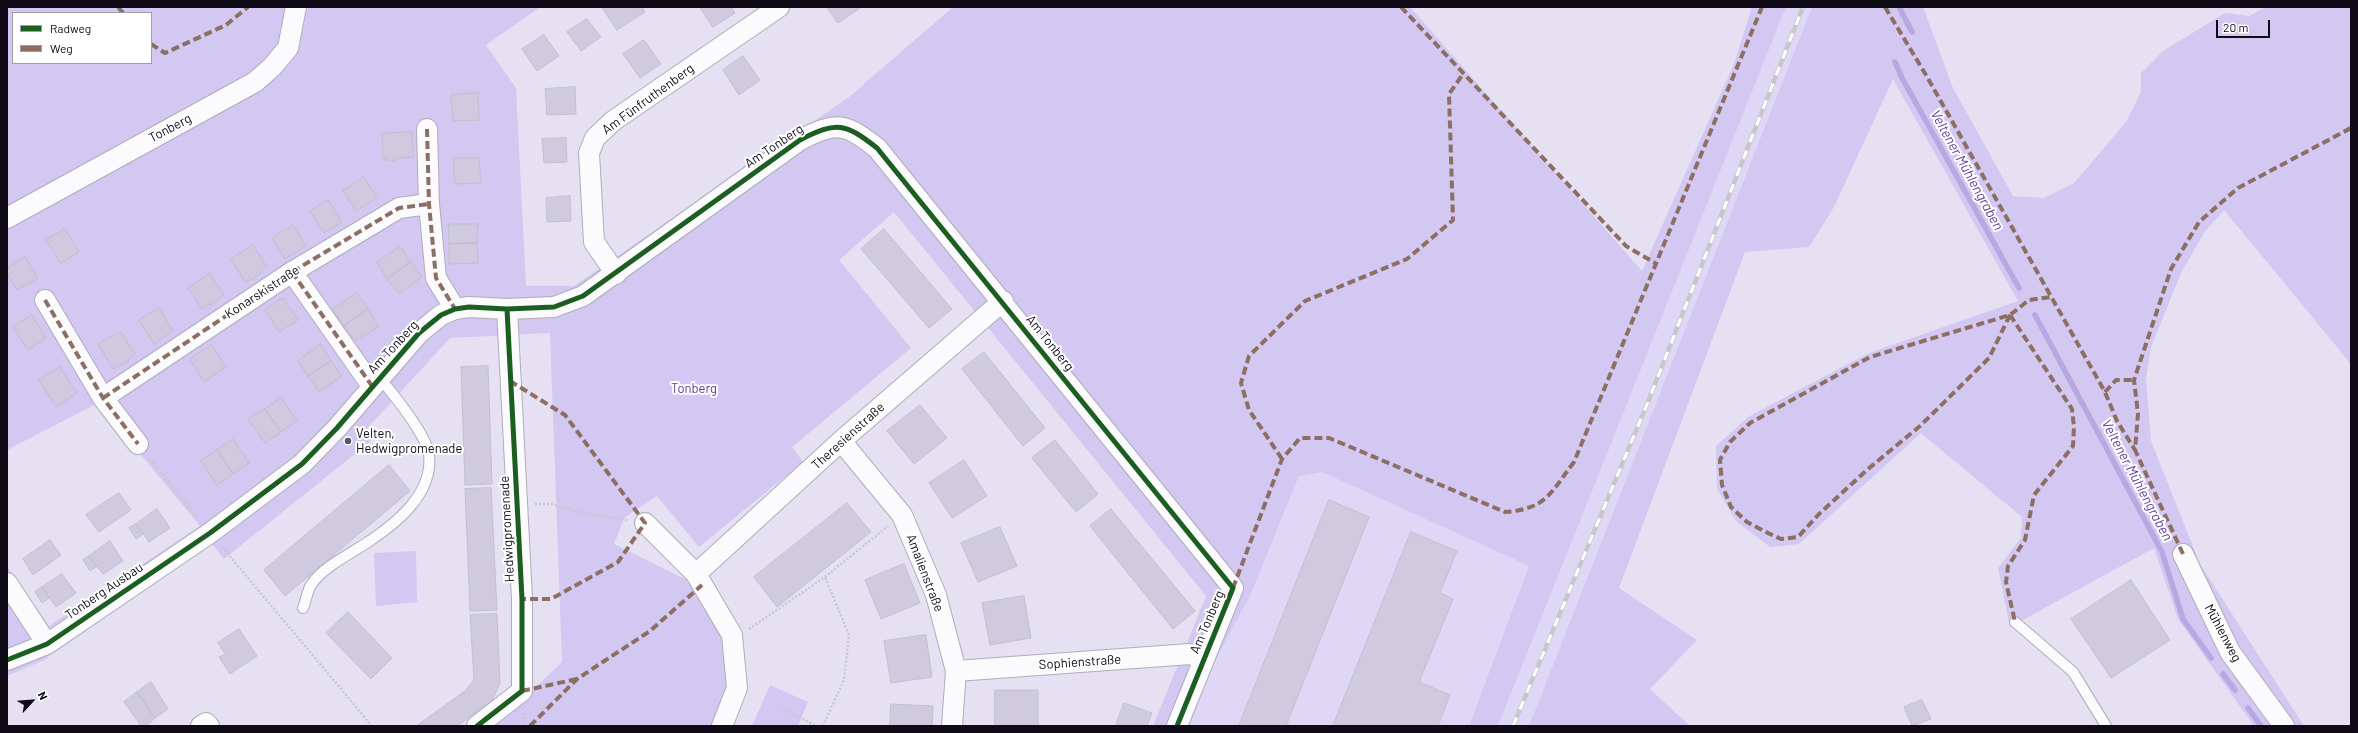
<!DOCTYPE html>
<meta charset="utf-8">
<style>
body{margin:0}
#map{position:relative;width:2358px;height:733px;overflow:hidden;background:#e5e1f3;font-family:Barlow,sans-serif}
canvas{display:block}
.frame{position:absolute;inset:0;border:8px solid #0e0b16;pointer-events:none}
.legend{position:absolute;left:12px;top:12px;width:140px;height:52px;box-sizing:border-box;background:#fff;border:1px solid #9f9da2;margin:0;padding:5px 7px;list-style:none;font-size:12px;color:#0e0b16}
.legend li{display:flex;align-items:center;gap:8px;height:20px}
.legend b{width:20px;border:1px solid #9f9da2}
.north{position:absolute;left:12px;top:681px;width:40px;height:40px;-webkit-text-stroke:3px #fff;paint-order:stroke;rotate:64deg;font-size:11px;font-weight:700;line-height:16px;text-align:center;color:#0e0b16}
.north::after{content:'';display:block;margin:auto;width:14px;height:18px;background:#0e0b16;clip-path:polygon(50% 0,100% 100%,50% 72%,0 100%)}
.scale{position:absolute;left:2216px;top:20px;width:54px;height:18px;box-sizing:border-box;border:2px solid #0e0b16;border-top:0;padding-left:5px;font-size:12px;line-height:14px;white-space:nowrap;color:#0e0b16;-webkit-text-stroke:3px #fff;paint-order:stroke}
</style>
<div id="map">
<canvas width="2358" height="733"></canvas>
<div class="frame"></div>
<ul class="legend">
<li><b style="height:5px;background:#1b5e20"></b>Radweg</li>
<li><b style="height:5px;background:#8d6e63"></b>Weg</li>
</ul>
<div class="north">N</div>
<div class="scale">20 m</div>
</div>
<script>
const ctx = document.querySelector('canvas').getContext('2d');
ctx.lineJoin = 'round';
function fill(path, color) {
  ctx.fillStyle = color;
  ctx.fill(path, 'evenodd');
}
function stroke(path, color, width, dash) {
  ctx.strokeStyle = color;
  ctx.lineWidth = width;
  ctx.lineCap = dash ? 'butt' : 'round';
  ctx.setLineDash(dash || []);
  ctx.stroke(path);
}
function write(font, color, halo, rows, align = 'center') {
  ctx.font = font + ' Barlow,sans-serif';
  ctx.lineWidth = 4;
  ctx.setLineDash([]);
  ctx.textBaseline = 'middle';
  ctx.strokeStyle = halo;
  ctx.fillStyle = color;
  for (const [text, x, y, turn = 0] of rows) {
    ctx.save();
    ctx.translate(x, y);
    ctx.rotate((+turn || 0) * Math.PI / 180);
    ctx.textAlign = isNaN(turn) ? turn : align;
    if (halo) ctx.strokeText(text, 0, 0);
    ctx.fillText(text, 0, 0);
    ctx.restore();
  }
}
fill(new Path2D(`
 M1786,7h26l-283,719h-31z
 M1322,472l207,94 -60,160h-280l26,-66 35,-64 49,-120z`), '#ded7f5');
fill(new Path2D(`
 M7,7h533l-54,38 30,43 10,198h48l275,-189 104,-90h457l232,264 92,-207 18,-57h34l-288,719h-29l60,-160 -207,-94 -23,4 -49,120 -35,64 -26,66h-36l53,-130 -312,-384 -55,48 72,88 -119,99 11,15 -104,85 -42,-51 -33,22 -10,26 75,37 36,57 2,49 -14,39h-217l66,-64 -12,-329 -100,5 -87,95 8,8 -147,118 -12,-15 -168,116 -37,16v-110l42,60 151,-100 -102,-123 -91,47zM13,13h138v50h-138z
 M1812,7h111l30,81 60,108 31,2 30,-15 52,-61 15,-30v-19l22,-22 62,-38 24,3 17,-9h85v357l-127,-154 -20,23 -23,40 -30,74 -5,31 5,63 49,123 104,162h-50l-76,-107 -24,-71 -144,79 -12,-59 23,-30 1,-21 -101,-84 -122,111 -29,3 -34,-26 -19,-32 -1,-43 32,-29 121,-64 149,-52 -125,-222 -59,128 -25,40 -64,5 -126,336 78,52 -47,49 40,37h-161z
 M416,551l1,51 -41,4 -2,-53z
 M770,685l38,17 -10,24h-46z`), '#d2c8f1');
stroke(new Path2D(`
 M1899,7l13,25
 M1895,62l7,16 117,210
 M2035,315l127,237 21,67 28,39
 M2223,674l12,16
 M2248,708l13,18`), '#b7a8e1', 5.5);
const building = new Path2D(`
 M602,7h40l3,5 -28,18z
 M700,7h31l4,6 -22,14z
 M827,7h32l1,1 -22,15z
 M587,19l14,18 -20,14 -14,-19z
 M544,35l15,21 -22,15 -15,-22z
 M644,40l17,24 -21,14 -17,-24z
 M743,56l17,24 -21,15 -16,-25z
 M575,87l1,27 -29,1 -2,-26z
 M478,93l1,27 -26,1 -2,-26z
 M412,132l1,25 -17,1v3h-10v-3h-3l-1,-24z
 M566,138l1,24 -23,1 -2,-24z
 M454,158h25l2,25 -26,1 -2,-17h1z
 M364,177l13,21 -21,13 -13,-20z
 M570,196l1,25 -24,1 -1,-24z
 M328,200l14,22 -18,11 -14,-22z
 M449,224h29l-1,19 -28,1z
 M293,225l13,21 -21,13 -13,-21z
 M65,229l14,23 -18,11 -15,-23z
 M884,229l68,80 -23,19 -68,-79z
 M477,243l1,20 -29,1v-20z
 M253,245l14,22 -14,12 -8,3 -14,-23z
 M400,247l11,15 -24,17 -10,-17z
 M25,257l13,21 -21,12 -10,-17v-4z
 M411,262l11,15 -23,17 -12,-15z
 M210,274l14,21 -14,11 -1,-2 -7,5 -14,-21z
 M357,293l11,16 -24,17 -11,-17z
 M283,298l15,22 -19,12 -14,-22z
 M159,308l14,23 -19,13 -15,-24z
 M368,309l11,17 -23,15 -12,-15z
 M32,315l14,23 -18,12 -15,-23z
 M121,332l14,22 -7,5 1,2 -16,8 -15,-25z
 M321,344l10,17 -23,15 -10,-15z
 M212,345l14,22 -22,15 -14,-23z
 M984,352l61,76 -22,18 -61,-77z
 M331,361l11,15 -23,16 -11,-16z
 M488,366l4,118 -27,1 -4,-118z
 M60,367l17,26 -21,14 -17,-27z
 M281,398l16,23 -16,11 -16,-23z
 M920,405l27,33 -33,26 -27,-33z
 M265,409l16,23 -16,11 -17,-24z
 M233,439l16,24 -16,11 -16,-24z
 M1055,440l43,54 -22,18 -44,-54z
 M217,450l16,24 -16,11 -16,-24z
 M964,460l23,36 -35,22 -23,-35z
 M389,465l21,26 -125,105 -21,-26z
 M491,488l6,122 -27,1 -5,-122z
 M119,493l12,17 -32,22 -13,-17z
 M1329,500l40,17 -83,209h-47z
 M847,503l24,29 -94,75 -23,-30z
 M157,509l13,19 -21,14 -13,-18z
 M1111,509l84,102 -22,18 -83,-103z
 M136,524l7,10 -7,5 -7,-11z
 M1000,527l17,39 -39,16 -17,-39z
 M1411,532l46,19 -17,42 13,6 -34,83 31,13 -12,31h-105z
 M50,540l11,15 -28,20 -10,-16z
 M110,541l13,20 -20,13 -14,-18z
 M89,556l8,10 -7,5 -7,-11z
 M904,564l16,39 -39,16 -16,-39z
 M62,574l14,19 -20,14 -14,-20z
 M2131,580l39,60 -59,38 -40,-59z
 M42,587l7,11 -7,5 -7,-11z
 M1024,596l7,42 -41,7 -8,-42z
 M348,612l44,46 -21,21 -45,-46z
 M497,614l3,69 -8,18 -35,25h-41l49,-35 9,-11 -4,-65z
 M239,629l18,27 -27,18 -11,-17 6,-3 -7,-11z
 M926,635l6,42 -41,6 -7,-42z
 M151,682l17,27 -13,9 -18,-26z
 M995,690h43v36h-43z
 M137,692l18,26 -9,8h-5l-17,-24z
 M1922,700l9,19 -19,7 -8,-19z
 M1124,703l28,10 -5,13h-31z
 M891,704l42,2 -1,20h-42z`);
fill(building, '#d0cae1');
stroke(building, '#c2bfcd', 1);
const lane = new Path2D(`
 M303,608c3,-7 4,-16 8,-23 11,-17 37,-30 54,-41 29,-19 69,-49 64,-90 -3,-19 -36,-61 -50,-76
 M2015,622l58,50 33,54`);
const street = new Path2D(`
 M427,129l2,75 7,74 19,31
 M7,218l248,-136 17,-15 16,-19 8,-41
 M292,272l80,114
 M616,274l-22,-32 -5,-89 6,-15 18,-17 166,-114
 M45,300l58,98 35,46
 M103,398l189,-126 107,-64 30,-4
 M841,441l61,74 34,80 20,76 -4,55
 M645,523l51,51 36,61 5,53 -15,38
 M2183,554l47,98 54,74
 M696,574l145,-133 162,-140
 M7,583l40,61
 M7,660l40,-16 163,-111 92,-69 35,-36 82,-95 22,-18 14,-6 14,-2 38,2 47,-2 29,-11 217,-156c37,-19 45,-17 77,8l356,440 -56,138
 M956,671l234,-17 13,5
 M201,726l5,-3 3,3
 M477,726l45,-35v-92l-15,-290`);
stroke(lane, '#b0acba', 12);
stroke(street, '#b0acba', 22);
stroke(new Path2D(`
 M150,459l48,59
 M535,504h17l23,7 52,9
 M222,547l150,179
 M749,629l76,-52 63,-51
 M781,708l35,18
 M524,713l1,13
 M823,726l21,-46 5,-45 -24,-58`), '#c8c7cd', 2.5, [2, 2]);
stroke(lane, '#fbfafd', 10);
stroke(street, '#fbfafd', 20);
const rail = new Path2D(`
 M1513,726l135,-324 155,-395`);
stroke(rail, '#c7c7cb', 4.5);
stroke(rail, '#fff', 3, [9]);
stroke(new Path2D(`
 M118,7l5,6
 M1401,7l225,239 29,17
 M1885,7l41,68 179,317 12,29 18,29
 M151,44l14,9 61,-28 22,-18
 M427,129l2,75 7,74 19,31
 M292,272l80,114
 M45,300l58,98 35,46
 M2010,315l-21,43 -69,68 -52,43 -49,45 -21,23 -17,2 -13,-6 -21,-11 -16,-15 -9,-22 -2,-25 10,-18 20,-19 120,-66 140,-42 19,-15 22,-3
 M2010,315l62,94 2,18 -1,19 -39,49 -9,45 -17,26 -2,16 9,40
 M510,381l55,34 80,108 -27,39 -67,37h-29
 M2105,392l11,-12h18
 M103,398l189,-126 107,-64 30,-4
 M1282,459l-33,-49 -8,-27 8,-27 56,-55 102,-42 46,-39 -4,-126 14,-20
 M2183,554l-48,-104 3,-36 -4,-34 37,-111 28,-47 39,-34 113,-60
 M1233,588l49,-129 18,-21h29l176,74c42,-3 46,-20 69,-50l188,-455
 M522,691l55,-12
 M530,726l47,-47 73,-48 52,-46`), '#8d6e63', 4, [8, 4]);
stroke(new Path2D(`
 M7,660l40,-16 163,-111 92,-69 35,-36 82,-95 22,-18 14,-6 14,-2 38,2 47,-2 29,-11 217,-156c37,-19 45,-17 77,8l356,440 -56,138
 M477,726l45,-35v-92l-15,-290`), '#1b5e20', 5);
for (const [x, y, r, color] of [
 [348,441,4,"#595663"]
]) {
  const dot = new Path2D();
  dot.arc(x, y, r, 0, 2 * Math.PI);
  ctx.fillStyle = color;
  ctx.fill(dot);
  stroke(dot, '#fff', 1.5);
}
write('13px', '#0e0b16', '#fff', [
 ["Am Fünfruthenberg",648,99,-36],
 ["Tonberg",170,128,-28],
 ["Am Tonberg",774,146,-34],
 ["Konarskistraße",262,292,-33],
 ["Am Tonberg",1050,343,51],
 ["Am Tonberg",393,347,-47],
 ["Theresienstraße",848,436,-42],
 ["Hedwigpromenade",507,529,-93],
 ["Amalienstraße",925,573,69],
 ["Tonberg Ausbau",104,591,-34],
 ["Am Tonberg",1207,622,-67],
 ["Mühlenweg",2223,633,62],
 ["Sophienstraße",1080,662,-4]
]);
write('13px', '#5c3e96', '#fff', [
 ["Tonberg",694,389]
]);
write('13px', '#0e0b16', '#fff', [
 ["Velten,",356,434],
 ["Hedwigpromenade",356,449]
], 'left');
write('italic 14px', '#61439b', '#fff', [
 ["Veltener Mühlengraben",1967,170,61],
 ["Veltener Mühlengraben",2137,480,62]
]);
</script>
